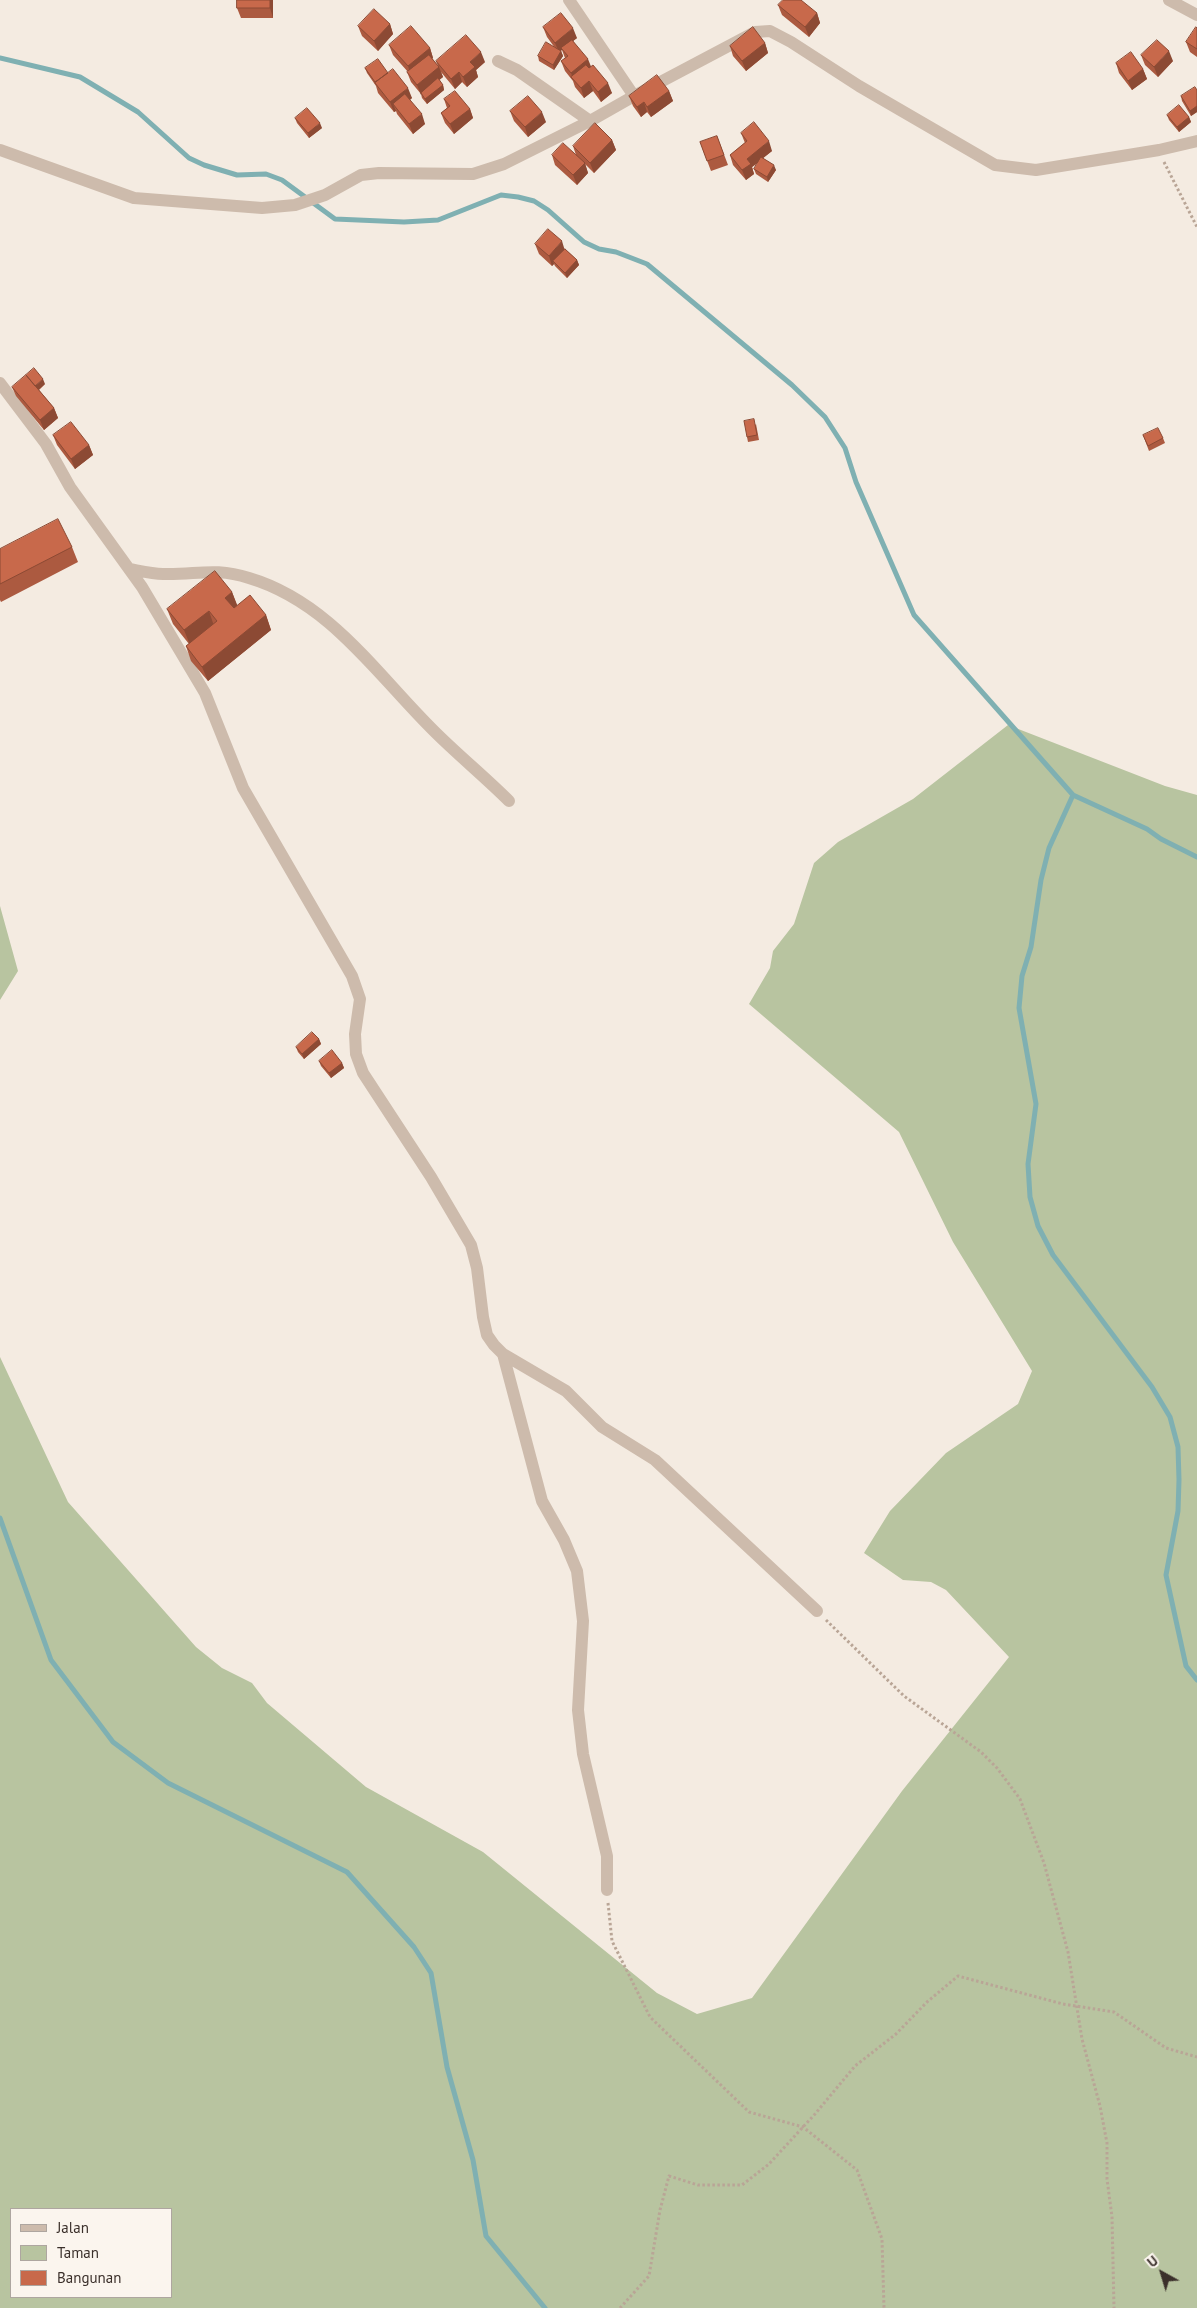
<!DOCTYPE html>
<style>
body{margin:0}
#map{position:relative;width:1197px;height:2308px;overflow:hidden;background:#f4ebe1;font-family:"PT Sans",sans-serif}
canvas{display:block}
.legend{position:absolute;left:10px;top:2208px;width:162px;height:90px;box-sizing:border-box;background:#fbf5ee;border:1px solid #aea6a0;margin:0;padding:6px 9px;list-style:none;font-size:15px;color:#3b302b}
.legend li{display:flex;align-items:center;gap:10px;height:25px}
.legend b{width:25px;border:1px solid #aea6a0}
.north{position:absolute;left:1137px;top:2248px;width:50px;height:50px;-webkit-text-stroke:4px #fbf5ee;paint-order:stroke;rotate:321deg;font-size:14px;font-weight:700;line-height:20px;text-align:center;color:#3b302b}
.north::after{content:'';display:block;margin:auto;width:18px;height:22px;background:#3b302b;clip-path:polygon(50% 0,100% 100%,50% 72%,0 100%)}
</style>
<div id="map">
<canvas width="1197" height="2308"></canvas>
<ul class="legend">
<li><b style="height:6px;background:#cdbbac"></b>Jalan</li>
<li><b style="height:14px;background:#b8c4a0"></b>Taman</li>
<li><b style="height:14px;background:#c8694b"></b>Bangunan</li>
</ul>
<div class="north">U</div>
</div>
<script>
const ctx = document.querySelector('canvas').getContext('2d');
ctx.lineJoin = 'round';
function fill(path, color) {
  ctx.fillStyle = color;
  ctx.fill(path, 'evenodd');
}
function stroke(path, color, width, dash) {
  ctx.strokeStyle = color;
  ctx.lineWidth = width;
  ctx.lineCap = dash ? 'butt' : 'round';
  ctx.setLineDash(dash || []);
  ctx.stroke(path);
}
fill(new Path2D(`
 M1008,725l157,61 32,9v1513h-1197v-951l68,145 128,145 26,21 30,15 15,20 99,84 117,65 174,141 40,21 55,-16 150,-207 107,-134 -63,-67 -15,-8 -28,-2 -39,-27 26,-42 56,-58 72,-49 14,-33 -79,-129 -54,-110 -150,-128 21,-36 3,-17 21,-27 20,-61 24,-21 75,-43zM171,2209v88h-160v-88z
 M0,906l18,65 -18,29z`), '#b8c4a0');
stroke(new Path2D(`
 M0,58l80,19 58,35 51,46 15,7 33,10 29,-1 16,6 53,39 69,3 34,-2 63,-25 17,2 16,4 14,9 36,32 15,7 17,3 31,12 145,121 33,32 20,31 11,34 58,133 159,180 -24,53 -8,32 -10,67 -9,29 -3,32 17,96 -8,60 2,33 8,29 15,29 99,132 18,30 8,30 1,33 -1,31 -12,64 20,91 11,14
 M1073,795l74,34 14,10 36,18
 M0,1518l51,142 62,82 55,41 179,89 67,75 17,26 16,94 26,93 13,76 59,72`), '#7fb0b2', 5);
stroke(new Path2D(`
 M1164,162l33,65
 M826,1620l78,76 77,56 16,16 23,31 24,64 24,89 14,87 18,67 7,37v36l5,38 2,91
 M608,1903l4,38 38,76 99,95 54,15 54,43 25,69 2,69
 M620,2308l29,-32 11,-66 9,-34 29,9h44l27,-21 46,-50 40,-48 41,-32 31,-32 31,-26 105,28 51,8 52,36 31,9`), '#b9a596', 3, [2.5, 2.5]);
stroke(new Path2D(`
 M569,0l65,96
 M1169,0l28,15
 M498,61l19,9 73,51
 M0,150l134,48 128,10 33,-3 30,-10 36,-20 18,-2 94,1 31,-10 86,-43 44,-25 121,-64 15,-1 21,11 68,44 136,79 41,5 123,-20 38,-9
 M0,383l46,61 24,43 72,100 63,106 38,95 109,188 8,23 -5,35 1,20 7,19 68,104 40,68 6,23 6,49 4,18 7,10 9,9 63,37 36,36 53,33 162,151
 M129,569c11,2 23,5 34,5 34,1 51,-7 86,4 81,24 128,97 185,153 24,24 51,46 75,70
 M503,1354l39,147 22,39 13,31 6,50 -5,89 5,44 24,102v34`), '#cdbbac', 12);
fill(new Path2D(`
 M273,0v18h-32l-4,-10z
 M778,5l39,8 3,10 -11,14 -27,-22z
 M390,24l3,10 -15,17 -16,-15 -4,-10z
 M543,27l34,11 -4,3 18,26 21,26 -11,9 -8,-11 -9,7 -9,-11 -2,-6 -8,-10 -4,-10 4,-3 -3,-8 -1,1 2,5 -9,14 -15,-9 -1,-5 17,-8 -8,-11z
 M1197,28v29l-7,-5 -4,-10z
 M765,43l3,10 -22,18 -13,-15 -3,-10z
 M389,45l41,3 3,10h-1l6,8 -2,-5 49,1 -9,8 2,7 -11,10 -5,-5 -7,7 -14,-17 2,5 -4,3 4,5 1,5 -17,14 -5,-6 -1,-4 -10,-12 -4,-10h1l-15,-17z
 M1141,55l32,6 -15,16 -13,-12z
 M1116,63l27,6 4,10 -15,11 -13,-17z
 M365,68l23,5 24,25 -2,2 15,24 -12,10 -16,-20 -1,-3 -2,1 -16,-19 -2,-7 -9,-13z
 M1197,90v22l-6,4 -9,-15 -1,-5z
 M669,91l4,10 -22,16 -4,-5 -6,5 -8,-11 -4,-10z
 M444,99l26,10 3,9 -19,16 -9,-11 -4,-10 6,-5z
 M510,111l36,11 -18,15 -14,-16z
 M1167,115l22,2 2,5 -12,10 -10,-12z
 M295,118l27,10 -13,10 -12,-15z
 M741,133l31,18 -9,7 13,12 -8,12 -12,-8 -2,-5 4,-6 -6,4 2,7 -8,6 -13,-15 -3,-10 15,-12z
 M717,136l11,29 -17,6 -11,-29z
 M612,140l4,10 -22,23 -9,-9 3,9 -11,12 -22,-20 -3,-10h24l-3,-9z
 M535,244l30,5 12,11 2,5 -12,13 -12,-12 -1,-2 -2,2 -13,-12z
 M45,384l-6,6 15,18 4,10 -14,12 -28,-34 -4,-9z
 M756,424l3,16 -11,2 -1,-5z
 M53,435l36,10 4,10 -18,14 -18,-24z
 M1143,435l20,3 2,5 -16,8z
 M72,547l6,15 -77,40 -1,-2v-51z
 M232,592l5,14 29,9 5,15 -63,51 -17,-20 -5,-15 3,-2 -16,-20 -6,-15z
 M319,1039l2,5 -17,15 -6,-7 -2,-5z
 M319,1061l23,2 2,5 -13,10 -10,-12z`), '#ac5a40');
fill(new Path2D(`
 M270,0h3v18l-3,-10z
 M817,13l3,10 -11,14 -4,-10z
 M390,24l3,10 -15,17 -4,-10z
 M573,28l4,10 -18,14 -4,-9z
 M765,43l3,10 -22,18 -4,-10z
 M430,48l3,10 -22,18 -3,-10z
 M561,51l2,5 -9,14 -1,-5z
 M1169,51l4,10 -15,16 -4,-10z
 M481,52l4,10 -9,8 2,7 -11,10 -4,-10 7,-15z
 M588,59l4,10 -19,9 -2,-5z
 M439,67l4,10 -21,17 -1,-1v2l-4,-10z
 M1143,69l4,10 -15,11 -4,-9z
 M459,72l3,10 -7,7 -4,-10z
 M589,81l4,10 -9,7 -3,-10z
 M608,83l4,10 -11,9 -3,-10z
 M443,85l1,5 -17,14 -2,-5z
 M408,88l4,10 -15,11 -4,-5 3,7 -2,1 -4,-10z
 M669,91l4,10 -22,16 -4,-10z
 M644,102l3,10 -6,5 -4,-10z
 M1197,106v6l-6,4 -1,-5z
 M470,109l3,9 -19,16 -4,-10z
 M542,112l4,10 -18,15 -3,-10z
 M422,114l3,10 -12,10 -4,-10z
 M1189,117l2,5 -12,10 -2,-5z
 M320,123l2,5 -13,10 -1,-5z
 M612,140l4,10 -22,23 -4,-10z
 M769,141l3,10 -20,16 2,7 -8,6 -4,-10 5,-11z
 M585,163l3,10 -11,12 -4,-10z
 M774,165l2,5 -8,12 -1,-5z
 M562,241l3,10 -12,10 1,3 -2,2 -3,-10z
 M577,260l2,5 -12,13 -2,-5z
 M43,379l2,5 -9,8 -2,-5z
 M54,408l4,10 -14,12 -4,-10z
 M89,445l4,10 -18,14 -4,-10z
 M232,592l6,15 -7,6 -6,-15z
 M209,611l5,15 -24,19 -6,-15z
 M266,615l5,15 -63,51 -6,-14z
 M319,1039l2,5 -17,15 -2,-5z
 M342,1063l2,5 -13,10 -2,-5z`), '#8c4a34');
const building = new Path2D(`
 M237,0h33v8h-33z
 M783,0h18l16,13 -12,14 -27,-22z
 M374,9l16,15 -16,17 -16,-15z
 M561,13l12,15 -18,15 -12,-16z
 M411,26l19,22 -22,18 -19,-21z
 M753,27l12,16 -23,18 -12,-15z
 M1196,27l1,1v21l-11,-7z
 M466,35l15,17 -11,10 5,5 -12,10 -4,-5 -8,7 -15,-18z
 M572,40l16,19 -17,14 -10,-12 7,-5 -7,-8z
 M1157,40l12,11 -15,16 -13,-12z
 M546,42l15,9 -8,14 -15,-9z
 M1131,52l12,17 -15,12 -12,-18z
 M429,55l10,12 -22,18 -10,-13z
 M378,59l10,14 -13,9 -10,-14z
 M586,65l3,3 4,-3 15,18 -10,9 -9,-11 -8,7 -10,-11z
 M393,69l15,19 -18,14 -15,-19z
 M657,75l12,16 -22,16 -3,-5 -7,5 -8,-11z
 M438,78l5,7 -18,14 -4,-6z
 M1195,87l2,3v16l-7,5 -9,-15z
 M455,91l15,18 -20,15 -9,-11 9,-7 -6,-7z
 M405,94l17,20 -13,10 -16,-20z
 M528,96l14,16 -17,15 -15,-16z
 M1179,105l10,12 -12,10 -10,-12z
 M307,108l13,15 -12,10 -13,-15z
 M754,122l15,19 -22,18 4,5 -9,6 -12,-15 17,-14 -6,-8z
 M595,123l17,17 -22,23 -17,-17z
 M717,136l7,19 -17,6 -7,-19z
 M563,143l22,20 -12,12 -21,-20z
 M761,157l13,8 -7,12 -13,-8z
 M548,229l14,12 -13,15 -14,-12z
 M565,249l12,11 -12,13 -12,-12z
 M34,368l9,11 -8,7 -9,-11z
 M26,375l28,33 -14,12 -28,-33z
 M754,419l3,16 -10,2 -3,-16z
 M71,422l18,23 -18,14 -18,-24z
 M1158,428l5,10 -15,8 -5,-11z
 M58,519l14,28 -72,37v-35z
 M215,571l17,21 -7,6 9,10 16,-13 16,20 -64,52 -16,-21 31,-25 -8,-10 -25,19 -17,-21z
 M312,1032l7,7 -17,15 -6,-7z
 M332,1050l10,13 -13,10 -10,-12z`);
fill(building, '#c8694b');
stroke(building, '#8c4a34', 1);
</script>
